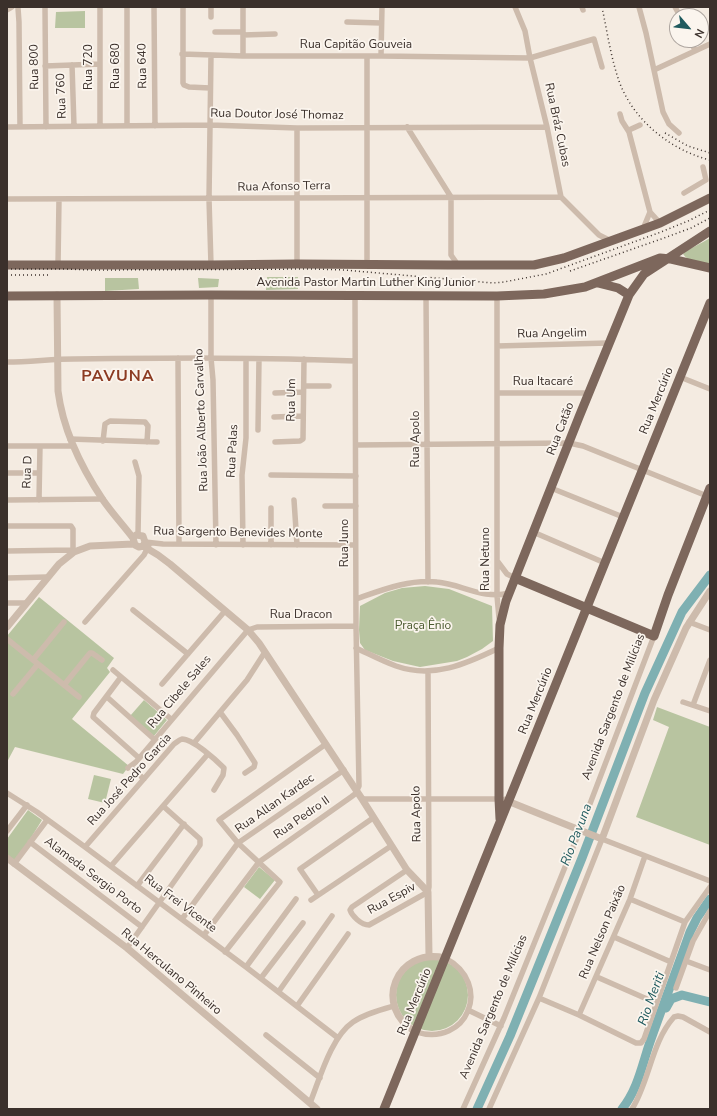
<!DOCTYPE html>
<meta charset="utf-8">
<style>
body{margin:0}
#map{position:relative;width:717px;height:1116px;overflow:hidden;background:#f4ebe1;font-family:"Nunito Sans",sans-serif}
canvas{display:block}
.frame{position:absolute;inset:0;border:8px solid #3b302b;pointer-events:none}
.north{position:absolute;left:669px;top:8px;width:40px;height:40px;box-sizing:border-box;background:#fbf5ee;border:1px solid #aea6a0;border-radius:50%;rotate:118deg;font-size:11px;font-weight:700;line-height:16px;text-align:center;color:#3b302b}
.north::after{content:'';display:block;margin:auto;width:14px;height:18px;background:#1f5a5e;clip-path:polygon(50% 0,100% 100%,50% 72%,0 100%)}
</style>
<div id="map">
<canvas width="717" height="1116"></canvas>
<div class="frame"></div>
<div class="north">N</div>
</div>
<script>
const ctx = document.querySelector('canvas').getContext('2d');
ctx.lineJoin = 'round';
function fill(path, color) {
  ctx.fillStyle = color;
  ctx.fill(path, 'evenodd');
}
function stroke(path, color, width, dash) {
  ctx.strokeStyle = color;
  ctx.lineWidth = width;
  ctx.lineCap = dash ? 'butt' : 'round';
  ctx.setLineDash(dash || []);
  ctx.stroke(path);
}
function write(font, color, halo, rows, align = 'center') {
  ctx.font = font + ' "Nunito Sans",sans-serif';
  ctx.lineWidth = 3.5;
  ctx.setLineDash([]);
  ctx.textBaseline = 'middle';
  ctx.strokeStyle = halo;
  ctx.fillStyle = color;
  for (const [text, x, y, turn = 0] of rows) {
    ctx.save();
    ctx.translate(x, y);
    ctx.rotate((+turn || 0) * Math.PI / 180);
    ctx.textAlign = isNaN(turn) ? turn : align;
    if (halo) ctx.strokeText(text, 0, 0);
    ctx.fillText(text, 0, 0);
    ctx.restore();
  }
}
fill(new Path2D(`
 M85,11v17h-30l1,-16z
 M710,238v28c-9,-3 -22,-4 -27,-12 8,-7 18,-10 27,-16z
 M267,277h31v12l-32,1z
 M105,278h33l1,11 -34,2z
 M198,278l21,1 -1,8 -19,1z
 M425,586l24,3 43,17 1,35 -11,8 -15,8 -10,4 -37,6 -27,-6 -28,-11 -5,-7 -1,-13 1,-24 25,-13 17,-5z
 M39,597l75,61 -7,10 3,4 -38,47 57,47 -6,8 -108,-27 -8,15v-126z
 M144,700l23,20 -13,16 -24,-20z
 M657,707l53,20v118l-74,-28 33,-90 -16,-7z
 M94,775l17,4 -6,24 -17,-4z
 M28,810l14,10 -13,21 -16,21 -6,-6v-17z
 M259,867l16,13 -15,19 -16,-12z
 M396 995a36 36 0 1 1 72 0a36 36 0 1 1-72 0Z`), '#b8c4a0');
stroke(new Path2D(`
 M666,1008l5,-9 11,-4 28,7
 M477,1109l33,-73 72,-178 63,-165 37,-81 28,-37
 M622,1109c16,-20 20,-44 28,-67 13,-37 27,-73 40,-110l7,-14 13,-19`), '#7fb0b2', 9);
stroke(new Path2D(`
 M45,7l1,120
 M100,7v119
 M154,7l1,119
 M183,7v76l1,2 5,2 21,1
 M211,7v10
 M243,7v49
 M515,7l10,24 5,27 17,69 14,70 38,38 12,6
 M582,7l1,3
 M639,7l7,26 17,79 6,12 10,9
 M675,7l5,9
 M18,8l1,14 1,105
 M7,10l5,-3
 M347,22l34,1
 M215,32h28
 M243,35l32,-1
 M691,40l4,11
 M182,54l61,2h138l149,2 64,-19 8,28
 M367,56v209
 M381,56l1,-49
 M72,65l2,61
 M45,66l55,-2
 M654,70l56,-26
 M620,114l2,7 7,11 21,80
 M127,126v-119
 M7,127l203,-2 87,3 250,-1
 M407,127l44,70v58l7,10
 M297,128v136
 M629,130l11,-5
 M684,193l22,-13 -3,-13
 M7,199l554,-2
 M643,229l7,-17 10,11
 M58,265l1,-66
 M211,265l-2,-66 2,-144
 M211,295v63l2,22 3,165
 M426,295l2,287
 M497,296v300l2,22
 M497,346l111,-3
 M178,358l1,186
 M7,362c23,0 45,-3 67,-3 93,-1 187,-2 281,2
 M680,377l30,12
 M304,386h25
 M275,393l28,-1
 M498,393h90
 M274,417l29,-1
 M258,430l1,-71
 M70,439l87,3
 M103,441l2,-17 5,-3 35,1 3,4 -1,16
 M275,442l25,-1 3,-2 1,-80
 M356,445l213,-2 14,3 124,50
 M7,446h66
 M135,462l4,14 -1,59
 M7,473h32
 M271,475l85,1
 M551,488l72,29
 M7,500l96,-1
 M39,500l1,-54
 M294,500l3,45
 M325,506h31
 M271,508v37
 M7,526h64l2,3v21
 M533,532l72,31
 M145,542l18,2 192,1
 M243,545l-1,-70 4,-37v-79
 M7,551l66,-1 1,2
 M498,562l9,12 8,4
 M7,578l40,-1
 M356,599c26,-9 53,-20 81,-17 24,2 47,18 72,11
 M7,603h20
 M133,610l55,44
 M85,622l59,-67 5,-10
 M689,622l21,8
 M7,639l72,58
 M356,648c13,6 26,13 40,18 37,13 70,-2 103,-18
 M33,660l31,-38
 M113,670l58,49
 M121,677l-27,36 -1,4 46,41
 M162,684l63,-73
 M64,685l26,-32h2l10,7
 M13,694l25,-30
 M107,697l47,42
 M683,702l27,9
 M693,705l17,-45
 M220,712l17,23 18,28 -1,4 -9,6
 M194,743l53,-63 18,-28
 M128,768l8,-6 112,-132 9,-3 99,-1
 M134,770l10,9
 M7,793l30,19 48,35 161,120 92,71
 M362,799h137
 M7,831l20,-26
 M30,842l112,85
 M85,847l89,-103c3,-2 5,-4 8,-5 11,0 34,21 42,29l-1,7 -9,15
 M14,864l33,-44
 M111,866l97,-112
 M407,870l-55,37 -2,3c2,6 11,15 19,15l59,-33 1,-5 -1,-215
 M137,886l47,-62
 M318,895l-18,-26 73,-51
 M630,899l55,23
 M311,900l80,-54
 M182,919l56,-76 106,-73
 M204,935l55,-73 92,-65 4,-3 4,-8 -3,-160 -1,-331
 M614,937l57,25
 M127,948l73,-103v-6l-37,-33
 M225,952l55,-70 -42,-39 -19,-23 107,-76
 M686,961l24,9
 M246,967l50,-68
 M597,977l59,26
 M261,978l42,-55
 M676,988l17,-47 17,-30
 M279,991l53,-75
 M539,998l40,17 57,28h5l3,-4 41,-117 25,-35
 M297,1006l51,-72
 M468,1010l33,16
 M579,1015l51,-116 15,-43
 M416,1032c51,16 78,-48 29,-74
 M266,1035l54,43
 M310,1103c10,-25 21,-66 43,-81 12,-8 27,-12 41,-16
 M463,1109l41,-91 76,-188 74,-194
 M489,1109l50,-111 63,-159 108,42
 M632,1109c18,-29 19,-66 42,-92l4,-1 5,1 27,15`), '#cdbbac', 5.5);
stroke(new Path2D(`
 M57,295l1,96c5,39 23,76 45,109 9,13 20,25 30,38l2,7 4,2 4,-1
 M133,538l3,-3 7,1 2,6 -2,4
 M143,546l15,9 12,9 78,66 11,13 103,156 45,71 21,22 1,64
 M7,627l52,-63 15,-12 16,-6 43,-2
 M505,800l97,39 52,-139 32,-72 24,-37
 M7,858l120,90 190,161
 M416,1032c-44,-25 -20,-85 29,-74`), '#cdbbac', 7);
stroke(new Path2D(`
 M7,265h204l86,-1 151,1h86l30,-7 96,-35 50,-25
 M598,283l20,5 11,7
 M7,296l204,-1 286,1 47,-2 41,-7 75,-29 11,1 39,9
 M515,578l139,58 14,-41 42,-107
 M500,819l-1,-20v-151l1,-23 6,-24 73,-184 50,-122 15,-21 66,-43
 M384,1109l326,-806`), '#7d675c', 9);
stroke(new Path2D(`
 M602,7c5,24 9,51 17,74 14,39 51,69 91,79
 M665,133l23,13 22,7
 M7,269h57l30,1 220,-1 30,1 149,13 11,-1 42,-8 115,-42 27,-11 22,-11
 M570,271l94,-33 27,-10 19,-10
 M7,275h41`), '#3b302b', 1.5, [1, 3]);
write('12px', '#3b302b', '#fbf5ee', [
 ["Rua Capitão Gouveia",356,45],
 ["Rua 680",116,66,-90],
 ["Rua 640",143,66,-91],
 ["Rua 800",35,67,-91],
 ["Rua 720",89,67,-90],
 ["Rua 760",62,96,-92],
 ["Rua Doutor José Thomaz",277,115,1],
 ["Rua Bráz Cubas",557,125,78],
 ["Rua Afonso Terra",284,187,-1],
 ["Avenida Pastor Martin Luther King Junior",366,283],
 ["Rua Angelim",552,334,-1],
 ["Rua Itacaré",543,382],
 ["Rua Um",292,400,-89],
 ["Rua Mercúrio",657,401,-68],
 ["Rua João Alberto Carvalho",202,420,-92],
 ["Rua Catão",561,429,-69],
 ["Rua Apolo",416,439,-90],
 ["Rua Palas",233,451,-87],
 ["Rua D",28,472,-88],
 ["Rua Sargento Benevides Monte",238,533,1],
 ["Rua Juno",345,543,-90],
 ["Rua Netuno",486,559,-90],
 ["Rua Dracon",301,615],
 ["Rua Cibele Sales",180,692,-50],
 ["Rua Mercúrio",536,701,-68],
 ["Avenida Sargento de Milícias",614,707,-69],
 ["Rua José Pedro Garcia",130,780,-48],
 ["Rua Allan Kardec",275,804,-35],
 ["Rua Apolo",417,814,-91],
 ["Rua Pedro II",302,818,-35],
 ["Alameda Sergio Porto",93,876,37],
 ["Rua Espiv",392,899,-29],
 ["Rua Frei Vicente",180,904,37],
 ["Rua Nelson Paixão",603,932,-67],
 ["Rua Herculano Pinheiro",171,972,40],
 ["Rua Mercúrio",415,1002,-68],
 ["Avenida Sargento de Milícias",494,1007,-67]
]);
write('12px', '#4a5a2e', '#fbf5ee', [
 ["Praça Ênio",423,626]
]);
write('italic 13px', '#1f5a5e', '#fbf5ee', [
 ["Rio Pavuna",577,835,-69],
 ["Rio Meriti",652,999,-70]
]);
ctx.letterSpacing = '1px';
write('bold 16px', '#8c3b22', '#fbf5ee', [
 ["PAVUNA",118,377]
]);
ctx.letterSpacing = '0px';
</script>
